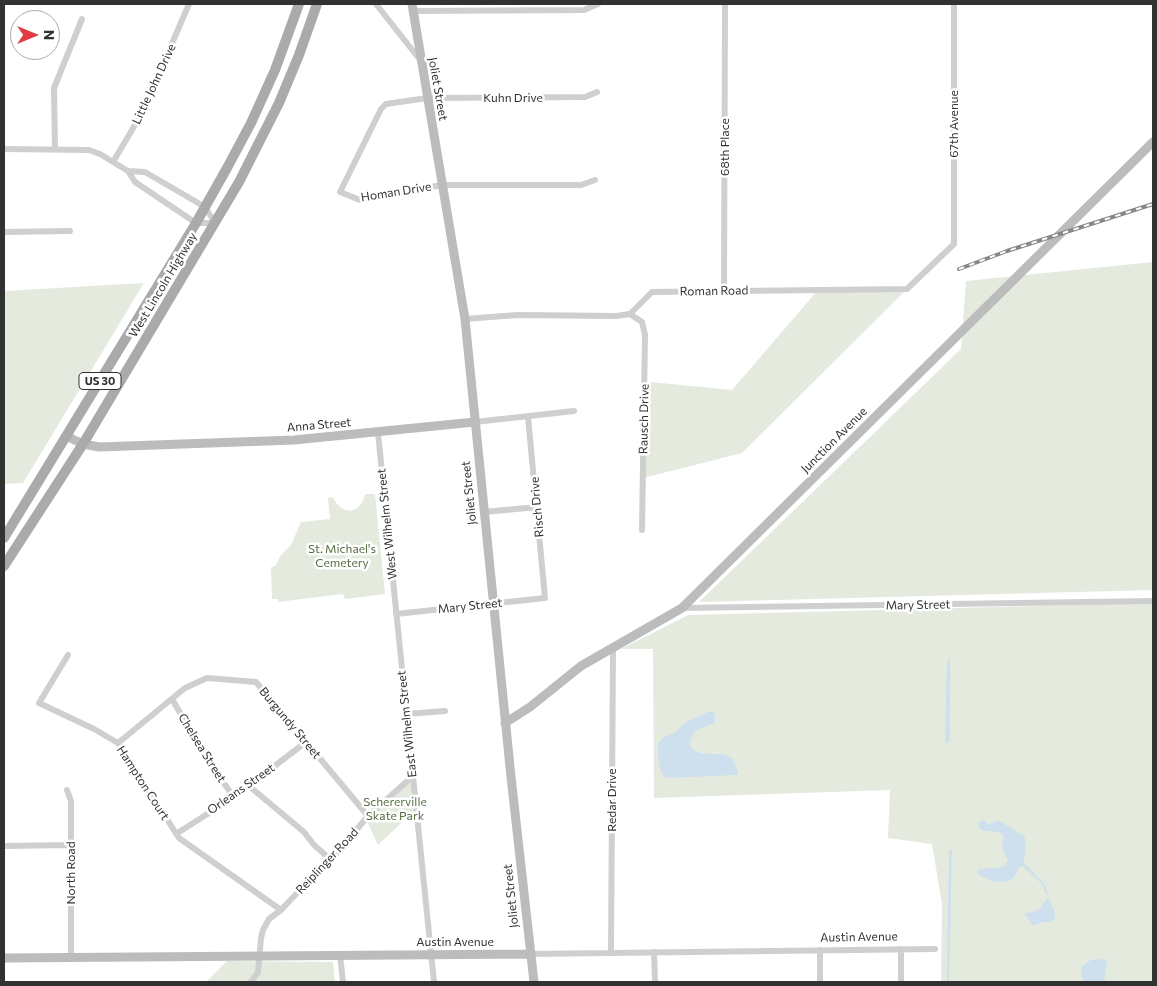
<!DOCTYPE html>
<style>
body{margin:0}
#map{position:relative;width:1157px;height:986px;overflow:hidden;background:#fff;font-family:Commissioner,sans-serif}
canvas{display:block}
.frame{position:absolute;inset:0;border:5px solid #323232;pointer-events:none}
.north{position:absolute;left:10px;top:10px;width:50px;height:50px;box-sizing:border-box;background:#fff;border:1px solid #adadad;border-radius:50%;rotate:90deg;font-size:14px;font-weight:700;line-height:20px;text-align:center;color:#323232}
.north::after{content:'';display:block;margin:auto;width:18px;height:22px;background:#e23a40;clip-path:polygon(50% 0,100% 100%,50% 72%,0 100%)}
</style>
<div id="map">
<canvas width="1157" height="986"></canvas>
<div class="frame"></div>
<div class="north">N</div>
</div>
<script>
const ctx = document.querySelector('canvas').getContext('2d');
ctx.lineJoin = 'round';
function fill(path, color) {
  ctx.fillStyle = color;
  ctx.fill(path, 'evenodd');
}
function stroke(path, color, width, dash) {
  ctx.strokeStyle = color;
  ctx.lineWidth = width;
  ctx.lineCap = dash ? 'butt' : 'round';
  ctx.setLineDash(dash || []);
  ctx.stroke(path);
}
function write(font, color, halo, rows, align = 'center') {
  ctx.font = font + ' Commissioner,sans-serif';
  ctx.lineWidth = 5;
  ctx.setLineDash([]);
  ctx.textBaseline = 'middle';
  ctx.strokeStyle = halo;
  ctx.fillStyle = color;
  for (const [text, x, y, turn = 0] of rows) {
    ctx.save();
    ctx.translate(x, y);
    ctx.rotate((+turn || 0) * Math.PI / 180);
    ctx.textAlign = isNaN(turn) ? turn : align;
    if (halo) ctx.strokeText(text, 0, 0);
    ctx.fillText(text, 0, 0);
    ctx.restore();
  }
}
fill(new Path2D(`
 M1153,262v328l-454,12 262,-253 5,-68z
 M144,283l-121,200 -19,1v-193z
 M907,289l-165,164 -99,25 8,-96 81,8 86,-100z
 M365,494h10l10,100 -40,5 -2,-5 -65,8v-3h-6l-1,-32 4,-1 6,-11 10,-10 10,-23 29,-3 -2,-21 5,-1c8,19 28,18 32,-3z
 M1153,603v379h-212l1,-78 -10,-60 -44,-6 2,-48 -236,8 -1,-149h-32l67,-34z
 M413,776l3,33 -38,36 -12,-26z
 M227,961l106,1 2,20h-129z`), '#e4ebde');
fill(new Path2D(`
 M950,659v81l-3,4 -2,-4 2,-80z
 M708,712h4l3,2v9c-14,6 -24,5 -25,23 9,13 29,4 42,12l6,14 -1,3 -71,3c-9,-8 -8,-24 -8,-35l6,-6 11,-5 11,-10z
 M983,820l5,4 11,-3 24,14 2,3 1,13 -3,11 20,20 5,12 -2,1 -4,-11 -18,-17h-5c-2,4 -3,8 -6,11 -9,9 -26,2 -35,-4l-1,-2 3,-3 24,-2 4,-7 -6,-12 2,-11c-7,-9 -15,-3 -24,-8l-2,-6z
 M949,849l3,1 -3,132h-2z
 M1049,898l5,12 1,8 -4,4h-10l-4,3h-5l-6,-9 -3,-2c12,-3 18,-3 23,-15z
 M1101,959l5,1 1,3 -3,19h-21l-2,-15 10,-7z`), '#cedfed');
stroke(new Path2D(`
 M376,4l45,57
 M413,11l171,-1 14,-6
 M4,149l85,1 11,4 28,17 17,1 60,35 10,16
 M55,149l-1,-61 28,-69
 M113,162l29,-49 47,-109
 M128,171l7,11 61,41h19
 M595,180l-14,5h-138l-46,7 -37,8 -20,-8 41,-83 5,-5 41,-6 158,-1 12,-5
 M4,232l66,-1
 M724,291l1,-287
 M630,314l12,8 3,13 -3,195
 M465,319l52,-4 99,1 14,-2 22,-22 255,-3 47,-45v-240
 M475,422l99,-11
 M378,433l56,549
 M484,512l53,-5
 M682,608l471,-7
 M396,614l149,-16 -17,-181
 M68,655l-29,48 55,26 24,14 61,95 102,72
 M172,699l39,67 23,31
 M406,714l39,-3
 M118,743l67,-55 22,-10 49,4 112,134
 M249,786l55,46 10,13 17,15
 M67,790l4,11v156
 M176,834l58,-37 72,-55
 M4,846l67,-1
 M654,952l1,30
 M611,953l2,-306
 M529,954l406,-5
 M340,955l3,27
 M251,982l7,-10 3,-34 2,-8 6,-11 12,-9 33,-35 17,-15 37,-44 45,-40
 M820,982v-32
 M901,982v-33`), '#cfcfcf', 6);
stroke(new Path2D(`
 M412,4l53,315 46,458 23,205
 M66,436l17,8 16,3 195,-7 181,-18
 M505,723l25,-16 51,-41 101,-58 471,-466
 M4,958l525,-4`), '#bcbcbc', 9);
stroke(new Path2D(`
 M4,538l192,-315 31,-55 24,-45 24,-53 24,-66
 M4,566l79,-122 156,-262 40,-79 20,-48 18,-51`), '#aaa', 10);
const rail = new Path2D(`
 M959,269l48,-18 146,-47`);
stroke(rail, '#878787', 4);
stroke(rail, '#fff', 2, [5.5]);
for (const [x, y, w] of [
 [100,381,42]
]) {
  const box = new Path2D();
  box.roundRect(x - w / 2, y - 8.5, w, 17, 4);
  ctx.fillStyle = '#fff';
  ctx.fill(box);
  stroke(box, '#323232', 1);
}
write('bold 11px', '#323232', null, [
 ["US 30",100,381]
]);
write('12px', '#323232', '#fff', [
 ["Little John Drive",154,84,-65],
 ["Joliet Street",438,89,80],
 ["Kuhn Drive",513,98],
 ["67th Avenue",954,124,-90],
 ["68th Place",725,147,-90],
 ["Homan Drive",396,192,-9],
 ["West Lincoln Highway",163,285,-59],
 ["Roman Road",714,291,-1],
 ["Rausch Drive",644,419,-89],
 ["Anna Street",319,425,-5],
 ["Junction Avenue",834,440,-45],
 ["Joliet Street",469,493,-96],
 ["Risch Drive",537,507,-95],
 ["West Wilhelm Street",387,524,-96],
 ["Mary Street",918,605,-1],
 ["Mary Street",470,606,-6],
 ["Burgundy Street",290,723,50],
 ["East Wilhelm Street",407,724,-96],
 ["Chelsea Street",202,748,58],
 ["Hampton Court",143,783,57],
 ["Orleans Street",241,789,-35],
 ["Redar Drive",612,800,-90],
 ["Reiplinger Road",327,861,-47],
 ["North Road",71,873,-90],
 ["Joliet Street",511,896,-96],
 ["Austin Avenue",859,937,-1],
 ["Austin Avenue",455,942]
]);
write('12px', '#536d3f', '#fff', [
 ["St. Michael's",342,549],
 ["Cemetery",342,563],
 ["Schererville",395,802],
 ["Skate Park",395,816]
]);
</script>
